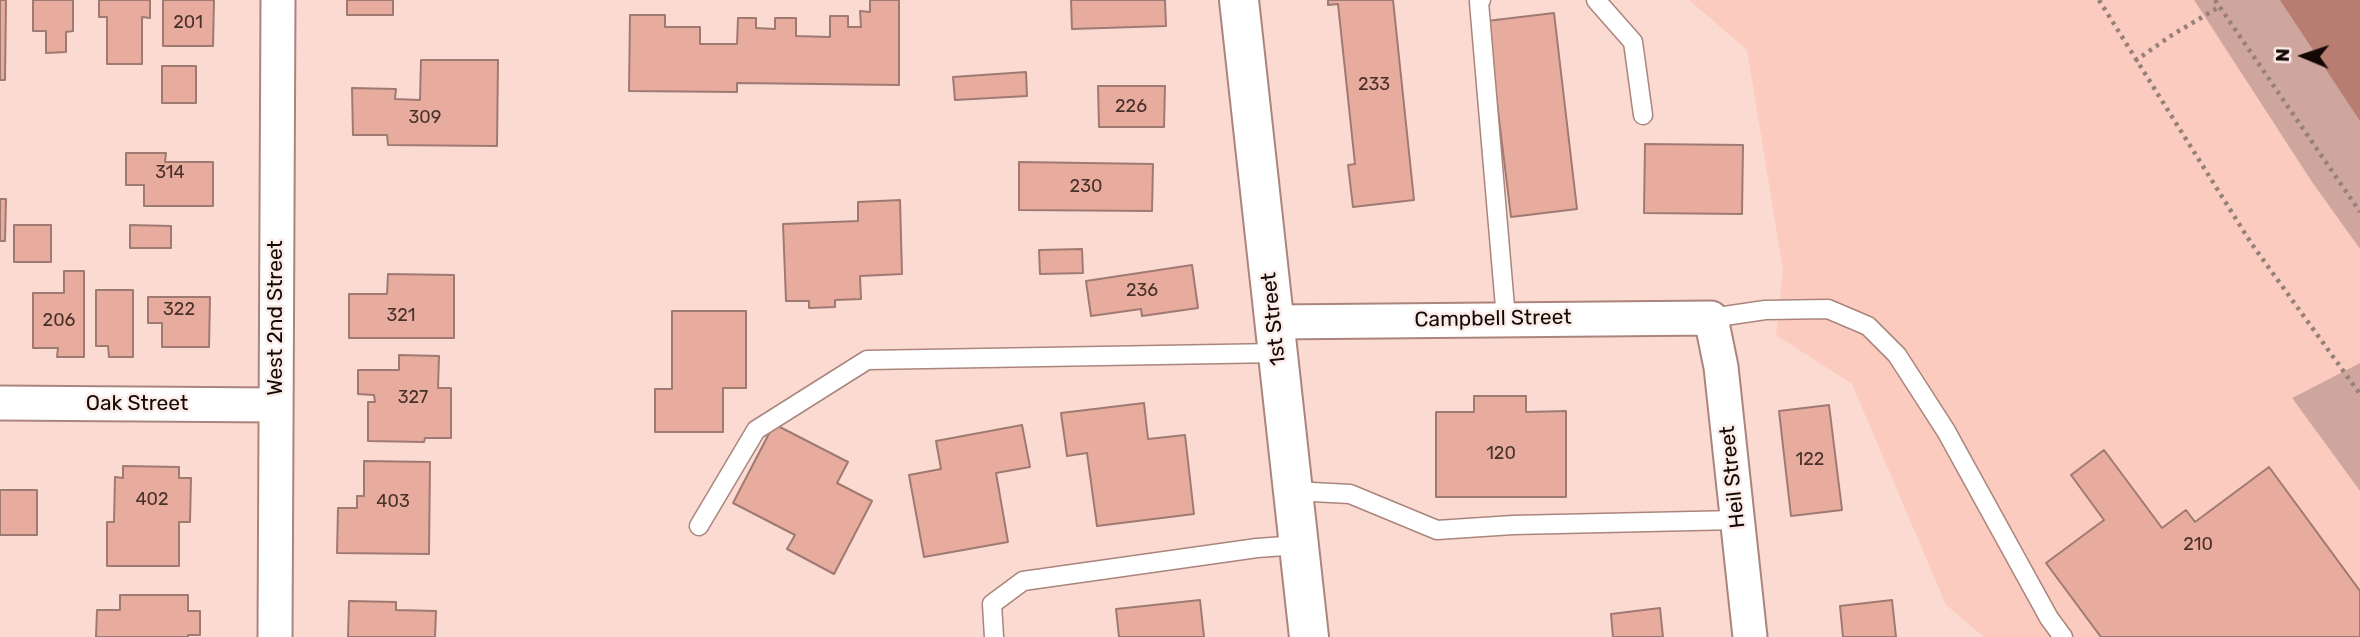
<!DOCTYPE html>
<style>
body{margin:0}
#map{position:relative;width:2360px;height:637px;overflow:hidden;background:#fbdad2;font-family:Rubik,sans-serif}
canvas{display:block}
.north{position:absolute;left:2269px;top:21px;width:70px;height:70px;-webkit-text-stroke:5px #fcece8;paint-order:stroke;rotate:272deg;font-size:19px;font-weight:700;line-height:28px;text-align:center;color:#140805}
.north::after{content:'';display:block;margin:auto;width:24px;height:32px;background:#140805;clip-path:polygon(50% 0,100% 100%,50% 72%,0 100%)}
</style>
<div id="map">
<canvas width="2360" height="637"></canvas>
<div class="north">N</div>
</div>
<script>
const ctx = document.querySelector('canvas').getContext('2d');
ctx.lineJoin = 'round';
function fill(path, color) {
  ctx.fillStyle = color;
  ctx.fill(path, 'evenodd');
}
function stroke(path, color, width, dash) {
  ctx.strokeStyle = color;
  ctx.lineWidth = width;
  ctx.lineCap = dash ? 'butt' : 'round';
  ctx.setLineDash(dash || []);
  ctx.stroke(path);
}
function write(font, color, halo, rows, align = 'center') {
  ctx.font = font + ' Rubik,sans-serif';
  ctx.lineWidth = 5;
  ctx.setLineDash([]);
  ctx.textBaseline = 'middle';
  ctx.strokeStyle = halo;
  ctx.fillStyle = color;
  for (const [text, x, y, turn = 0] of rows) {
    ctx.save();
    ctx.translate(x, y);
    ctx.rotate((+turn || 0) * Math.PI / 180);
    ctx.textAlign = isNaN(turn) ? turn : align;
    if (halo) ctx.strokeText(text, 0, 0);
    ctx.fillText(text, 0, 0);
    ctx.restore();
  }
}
fill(new Path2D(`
 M1689,0h505l118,182 48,67v114l-68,35 68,93v146h-376l-38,-32 -94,-221 -76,-49 7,-65 -36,-220z`), '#fbcbc0');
fill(new Path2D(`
 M2194,0h107l59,90v159l-48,-67z
 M2360,363v128l-68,-93z`), '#cfa69d');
fill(new Path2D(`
 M2280,0h80v121z`), '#b67d70');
const building = new Path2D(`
 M0,0h6l-1,80h-5z
 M33,0h40v31l-7,1v20l-20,1v-22h-13z
 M99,0h51v18l-8,-1v47h-35v-47h-8z
 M163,0h51l-1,46h-50z
 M347,0h46v15h-46z
 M870,0h29v85l-162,-2v9l-108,-1 1,-76h35v12h35v17h37l1,-26h18v10l19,1v-11h21v18l34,1v-21h18v11h13l-1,-16 10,1z
 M1071,0h94l1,26 -94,3z
 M1328,0h65l21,200 -61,7 -5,-42 7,-1 -17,-160 -10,1z
 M1554,13l23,196 -66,8 -24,-196z
 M421,60h77l-1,86 -109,-1 -1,-10h-34l-1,-47 44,1 -1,10 25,1z
 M162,66h34v37h-34z
 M1026,72l1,24 -72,4 -2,-23z
 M1098,86h67l-1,41h-65z
 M1645,144l98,1 -1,69 -98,-1z
 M126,153h40l-1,9h48v44h-69v-21h-18z
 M1019,162l134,2 -1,47 -133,-1z
 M0,199h6l-1,42h-5z
 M900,200l2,74 -42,2 1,23 -26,1v7l-26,1v-7h-23l-3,-77 75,-3v-19z
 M14,225h37v37h-37z
 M130,225l41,1v22h-41z
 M1082,249l1,24 -43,1 -1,-24z
 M1192,265l6,43 -56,8 -1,-7 -50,7 -5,-35z
 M64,271h20v86h-27l1,-9h-25v-55h31z
 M388,274l66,1v63h-105v-44h38z
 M96,290h37v67h-24l-1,-11h-12z
 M148,297h62l-1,50h-47v-24h-14z
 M672,311h74v77h-23v44h-68v-43h17z
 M399,355l40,1 -1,32h13v50h-26l-1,4 -56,-1v-39h7l-1,-7 -16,-1v-24h41z
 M1474,396h52v16l40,-1v86h-130v-85h38z
 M1144,403l4,36 37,-4 9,79 -97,12 -10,-73 -20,3 -6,-43z
 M1829,405l13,105 -51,6 -12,-105z
 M774,424l74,38 -11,21 35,18 -38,73 -47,-25 8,-14 -62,-32z
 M1022,425l8,42 -34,6 12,69 -84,15 -15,-82 32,-6 -5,-28z
 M2104,450l58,78 24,-18 9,12 74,-55 91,124v46h-259l-55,-74 58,-43 -33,-45z
 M364,461l66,1 -1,92 -92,-1 1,-45h19v-12h7z
 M123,466l56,1v11h12l-1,44h-11v44h-72v-44h7l1,-45 8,1z
 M0,490h37v45h-37z
 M120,595h68v16h12v24h-12v2h-92l1,-27h23z
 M1200,600l4,37h-85l-3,-28z
 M1892,600l4,37h-53l-3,-31z
 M349,601l47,1v8l40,1 -1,26h-87z
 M1660,608l3,29h-50l-2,-23z`);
fill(building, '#e8ac9e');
stroke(building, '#9f7a72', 2);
const lane = new Path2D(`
 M1481,0l-2,2 27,317
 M1596,0l37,42 10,73
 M1711,318l54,-8 63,-1 40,17 29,29 49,76 103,187 14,19
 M1293,491l57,3 87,36 76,-5 224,-5
 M699,526l57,-96 111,-70 411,-7
 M994,637l-2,-33 31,-23 234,-33 42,-3`);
const street = new Path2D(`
 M1274,322l437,-4 10,49 29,270
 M0,403l275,2
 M275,637l3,-637`);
const secondary = new Path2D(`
 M1239,0l70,637`);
stroke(lane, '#aa857c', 21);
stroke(street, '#aa857c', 37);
stroke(secondary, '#aa857c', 42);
stroke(new Path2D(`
 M2099,0l152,243 109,151
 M2215,0l145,212
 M2135,61l37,-26 47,-28`), '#98807a', 4.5, [3.5, 5]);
stroke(lane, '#fff', 18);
stroke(street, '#fff', 33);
stroke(secondary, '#fff', 38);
write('18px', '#49312b', null, [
 ["201",188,23],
 ["233",1374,85],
 ["226",1131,107],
 ["309",425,118],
 ["314",170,173],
 ["230",1086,187],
 ["236",1142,291],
 ["322",179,310],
 ["321",401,316],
 ["206",59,321],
 ["327",413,398],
 ["120",1501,454],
 ["122",1810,460],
 ["402",152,500],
 ["403",393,502],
 ["210",2198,545]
]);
write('21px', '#140805', '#fcece8', [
 ["West 2nd Street",276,318,-90],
 ["1st Street",1274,319,-96],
 ["Campbell Street",1493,319,-1],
 ["Oak Street",137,404],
 ["Heil Street",1733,477,-96]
]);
</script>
